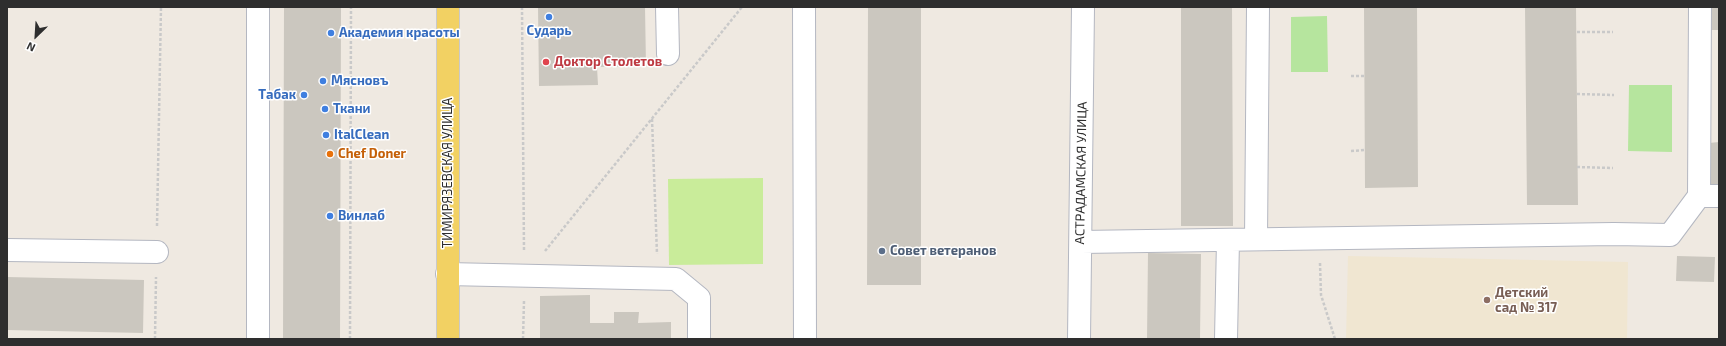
<!DOCTYPE html>
<meta charset="utf-8">
<style>
body{margin:0}
#map{position:relative;width:1726px;height:346px;overflow:hidden;background:#efe9e1;font-family:"Exo 2",sans-serif}
canvas{display:block}
.frame{position:absolute;inset:0;border:8px solid #2e2e2e;pointer-events:none}
.north{position:absolute;left:16px;top:16px;width:40px;height:40px;-webkit-text-stroke:3px #fff;paint-order:stroke;rotate:205deg;font-size:11px;font-weight:700;line-height:16px;text-align:center;color:#2e2e2e}
.north::after{content:'';display:block;margin:auto;width:14px;height:18px;background:#2e2e2e;clip-path:polygon(50% 0,100% 100%,50% 72%,0 100%)}
</style>
<div id="map">
<canvas width="1726" height="346"></canvas>
<div class="frame"></div>
<div class="north">N</div>
</div>
<script>
const ctx = document.querySelector('canvas').getContext('2d');
ctx.lineJoin = 'round';
function fill(path, color) {
  ctx.fillStyle = color;
  ctx.fill(path, 'evenodd');
}
function stroke(path, color, width, dash) {
  ctx.strokeStyle = color;
  ctx.lineWidth = width;
  ctx.lineCap = dash ? 'butt' : 'round';
  ctx.setLineDash(dash || []);
  ctx.stroke(path);
}
function write(font, color, halo, rows, align = 'center') {
  ctx.font = font + ' "Exo 2",sans-serif';
  ctx.lineWidth = 3;
  ctx.setLineDash([]);
  ctx.textBaseline = 'middle';
  ctx.strokeStyle = halo;
  ctx.fillStyle = color;
  for (const [text, x, y, turn = 0] of rows) {
    ctx.save();
    ctx.translate(x, y);
    ctx.rotate((+turn || 0) * Math.PI / 180);
    ctx.textAlign = isNaN(turn) ? turn : align;
    if (halo) ctx.strokeText(text, 0, 0);
    ctx.fillText(text, 0, 0);
    ctx.restore();
  }
}
fill(new Path2D(`
 M1348,256l280,6 -1,77h-281z`), '#f0e6d1');
fill(new Path2D(`
 M1327,16l1,56h-37v-55z
 M1629,85h43v67l-44,-1z`), '#b6e59e');
fill(new Path2D(`
 M763,178v86l-94,1 -1,-86z`), '#c9ec9a');
fill(new Path2D(`
 M284,7h57l-1,332h-57z
 M538,7h107l1,59 -49,1 1,18 -59,1z
 M868,7h53v278h-54z
 M1181,7h51l1,219h-52z
 M1364,7h53l1,180 -53,1z
 M1525,7h51l2,198h-51z
 M1708,7h11v23h-11z
 M1719,142v43h-10v-42z
 M1148,253l53,1 -1,85h-53z
 M1677,256l38,1 -1,25 -38,-1z
 M7,277l137,3 -1,53 -136,-3z
 M590,295v28h24v-11h25l-1,11 33,-1v17h-131v-43z`), '#cbc7bf');
const minor = new Path2D(`
 M667,7l1,47
 M804,7l1,332
 M1699,196l1,-189
 M1256,239l2,-232
 M1081,242l533,-8 56,1 29,-39h20
 M7,250l150,2
 M447,274l229,5 23,19v41
 M258,339v-332
 M1079,339l4,-332
 M1226,339l2,-99`);
const major = new Path2D(`
 M448,339v-332`);
stroke(minor, '#b4b7c1', 24);
stroke(major, '#c9c9c9', 24);
stroke(new Path2D(`
 M522,7l2,243
 M1577,32h36
 M1351,76h14
 M1577,94l37,1
 M652,119l5,135
 M1351,151l14,-1
 M1577,167l36,1
 M157,226l4,-219
 M545,251l197,-244
 M1320,263l1,32 14,44
 M155,339l1,-62
 M350,339l1,-332
 M523,339l1,-38`), '#c9c9c9', 2.5, [3, 2]);
stroke(minor, '#fff', 22);
stroke(major, '#f2d163', 22);
for (const [x, y, r, color] of [
 [549,17,4,"#3f7fe0"],
 [331,33,4,"#3f7fe0"],
 [546,62,4,"#e0444e"],
 [323,81,4,"#3f7fe0"],
 [304,95,4,"#3f7fe0"],
 [325,109,4,"#3f7fe0"],
 [326,135,4,"#3f7fe0"],
 [330,154,4,"#e8710a"],
 [330,216,4,"#3f7fe0"],
 [882,251,4,"#5c6f8a"],
 [1487,300,4,"#8d6e63"]
]) {
  const dot = new Path2D();
  dot.arc(x, y, r, 0, 2 * Math.PI);
  ctx.fillStyle = color;
  ctx.fill(dot);
  stroke(dot, '#fff', 1.5);
}
write('bold 13px', '#366cbe', '#fff', [
 ["Сударь",549,31,"center"],
 ["Академия красоты",339,33],
 ["Мясновъ",331,81],
 ["Табак",296,95,"right"],
 ["Ткани",333,109],
 ["ItalClean",334,135],
 ["Винлаб",338,216]
], 'left');
write('bold 13px', '#be3a42', '#fff', [
 ["Доктор Столетов",554,62]
], 'left');
write('bold 13px', '#c56008', '#fff', [
 ["Chef Doner",338,154]
], 'left');
write('13px', '#2e2e2e', '#fff', [
 ["ТИМИРЯЗЕВСКАЯ УЛИЦА",448,173,-90],
 ["АСТРАДАМСКАЯ УЛИЦА",1081,173,-89]
]);
write('bold 13px', '#4e5e75', '#fff', [
 ["Совет ветеранов",890,251]
], 'left');
write('bold 13px', '#785e54', '#fff', [
 ["Детский",1495,293],
 ["сад № 317",1495,308]
], 'left');
</script>
